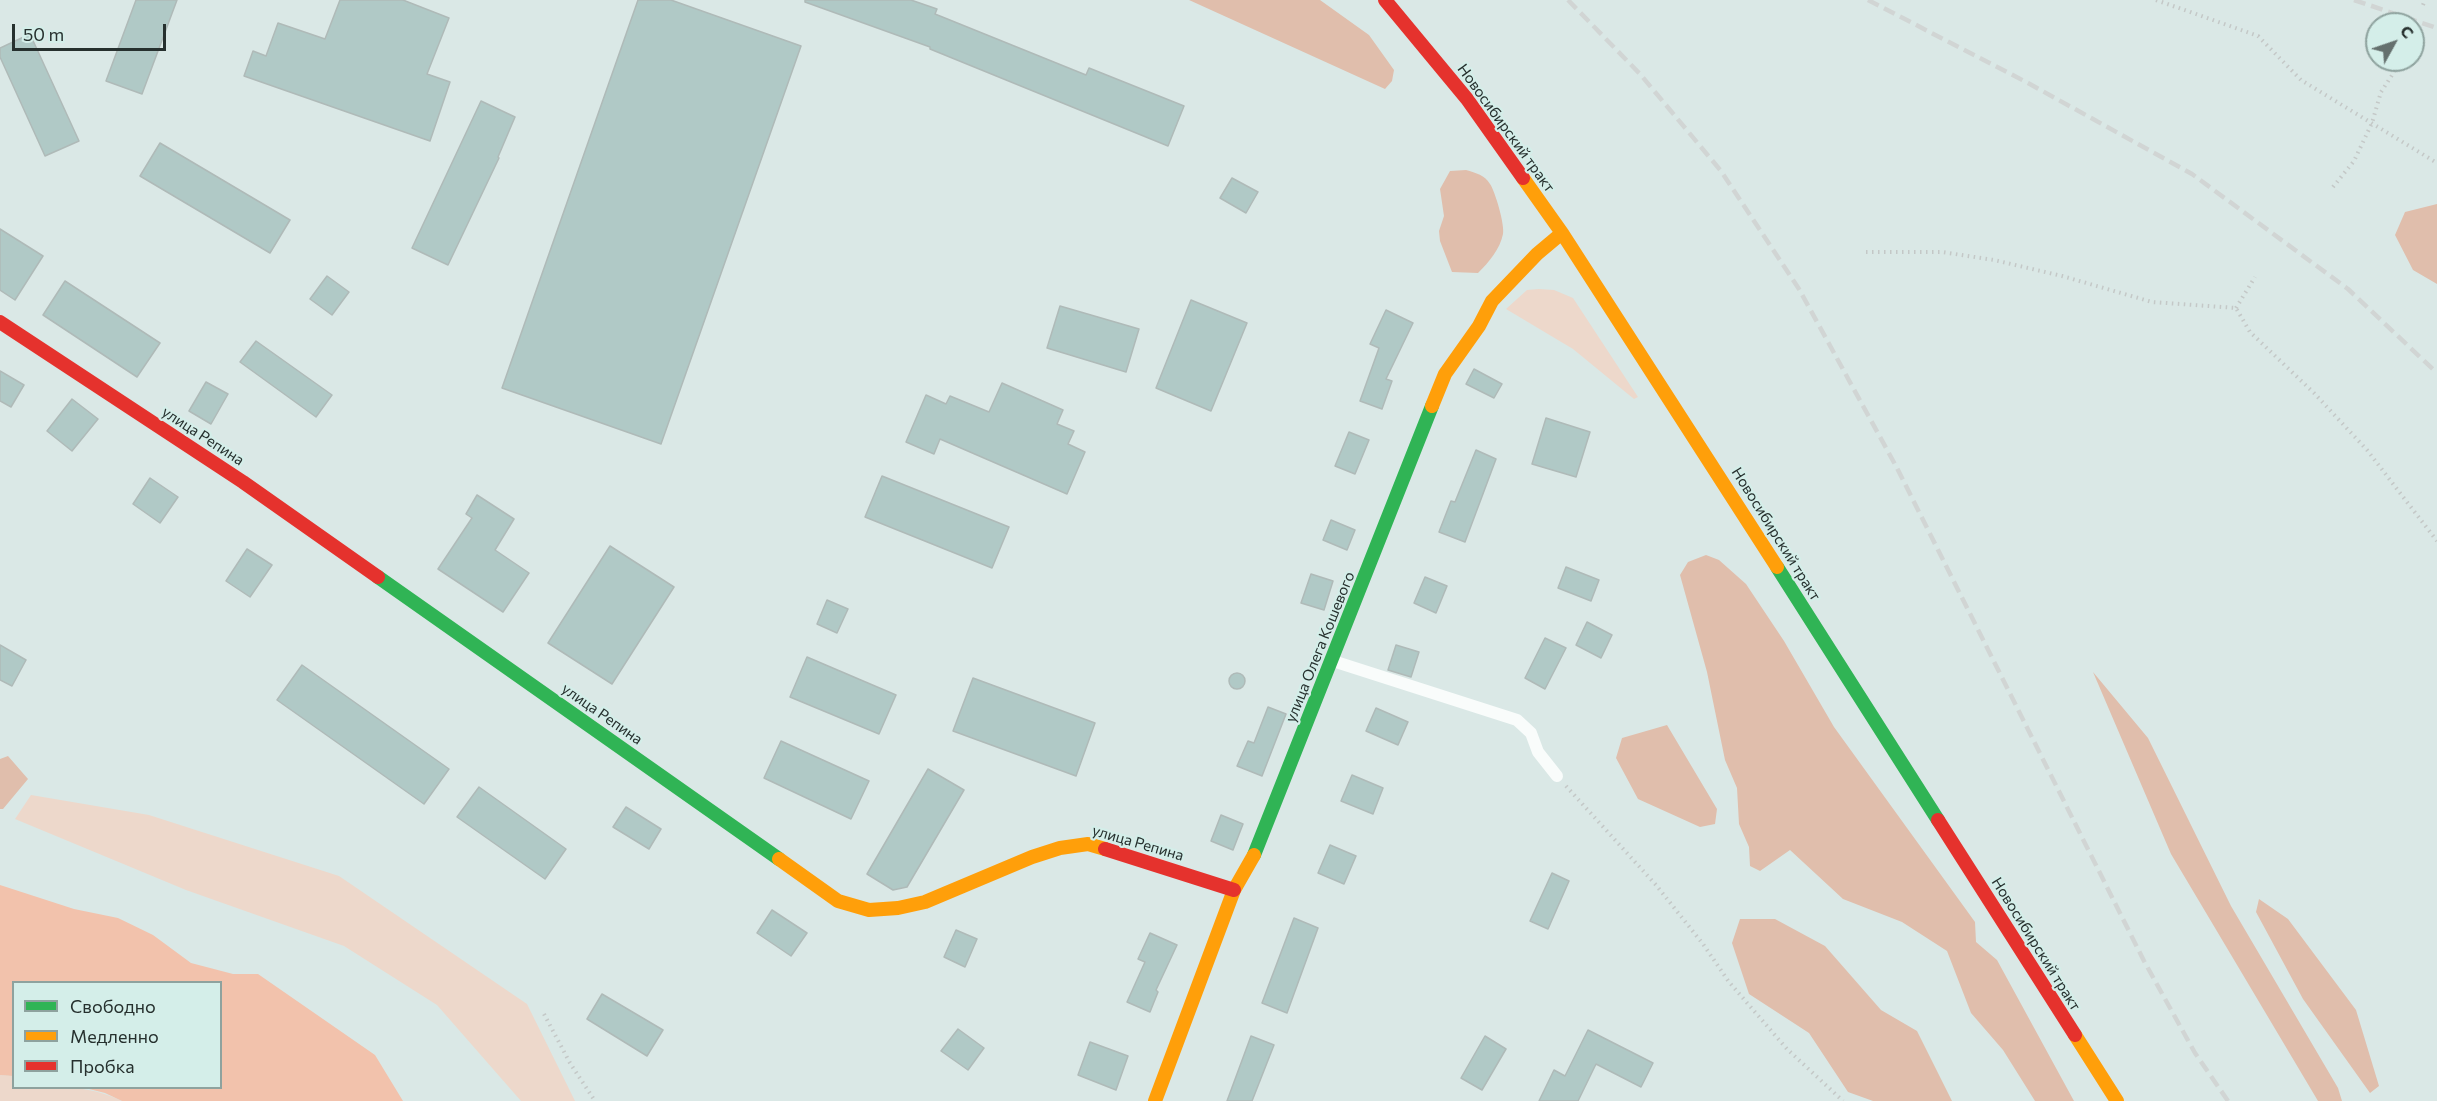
<!DOCTYPE html>
<meta charset="utf-8">
<style>
body{margin:0}
#map{position:relative;width:2437px;height:1101px;overflow:hidden;background:#dae8e6;font-family:Commissioner,sans-serif}
canvas{display:block}
.legend{position:absolute;left:12px;top:981px;width:210px;height:108px;box-sizing:border-box;background:#d4eee9;border:2px solid #8ea29e;margin:0;padding:8px 10px;list-style:none;font-size:18px;color:#26302e}
.legend li{display:flex;align-items:center;gap:12px;height:30px}
.legend b{width:30px;border:2px solid #8ea29e}
.north{position:absolute;left:2365px;top:12px;width:60px;height:60px;box-sizing:border-box;background:#d4eee9;border:2px solid #8ea29e;border-radius:50%;rotate:50deg;font-size:16px;font-weight:700;line-height:24px;text-align:center;color:#26302e}
.north::after{content:'';display:block;margin:auto;width:21px;height:27px;background:#65706e;clip-path:polygon(50% 0,100% 100%,50% 72%,0 100%)}
.scale{position:absolute;left:12px;top:24px;width:154px;height:27px;box-sizing:border-box;border:3px solid #26302e;border-top:0;padding-left:8px;font-size:18px;line-height:21px;white-space:nowrap;color:#26302e;-webkit-text-stroke:4px #d4eee9;paint-order:stroke}
</style>
<div id="map">
<canvas width="2437" height="1101"></canvas>
<ul class="legend">
<li><b style="height:8px;background:#30b455"></b>Свободно</li>
<li><b style="height:8px;background:#ff9f0a"></b>Медленно</li>
<li><b style="height:8px;background:#e5322d"></b>Пробка</li>
</ul>
<div class="north">С</div>
<div class="scale">50 m</div>
</div>
<script>
const ctx = document.querySelector('canvas').getContext('2d');
ctx.lineJoin = 'round';
function fill(path, color) {
  ctx.fillStyle = color;
  ctx.fill(path, 'evenodd');
}
function stroke(path, color, width, dash) {
  ctx.strokeStyle = color;
  ctx.lineWidth = width;
  ctx.lineCap = dash ? 'butt' : 'round';
  ctx.setLineDash(dash || []);
  ctx.stroke(path);
}
function write(font, color, halo, rows, align = 'center') {
  ctx.font = font + ' Commissioner,sans-serif';
  ctx.lineWidth = 4.5;
  ctx.setLineDash([]);
  ctx.textBaseline = 'middle';
  ctx.strokeStyle = halo;
  ctx.fillStyle = color;
  for (const [text, x, y, turn = 0] of rows) {
    ctx.save();
    ctx.translate(x, y);
    ctx.rotate((+turn || 0) * Math.PI / 180);
    ctx.textAlign = isNaN(turn) ? turn : align;
    if (halo) ctx.strokeText(text, 0, 0);
    ctx.fillText(text, 0, 0);
    ctx.restore();
  }
}
fill(new Path2D(`
 M1539,289l15,1 19,8 65,99 -4,2 -61,-50 -67,-40 21,-19z
 M31,795l118,20 190,61 188,128 48,97h-54l-84,-96 -93,-59 -158,-56 -171,-71z
 M0,1075l13,1 1,12c41,0 70,-5 108,13h-122z`), '#edd8cb');
fill(new Path2D(`
 M1189,0h131l49,35 25,35 -2,11 -7,8z
 M1466,170c10,3 19,5 24,14 5,7 15,41 13,50 -3,15 -14,28 -25,39l-26,-1 -12,-31 -1,-10 5,-15 -4,-27 10,-18z
 M2437,204v80l-24,-14 -18,-35 10,-23z
 M1706,555l13,5 27,24 38,57 50,86 141,195 1,20 21,18 77,141h-39l-32,-51 -32,-37 -24,-62 -45,-29 -59,-23 -53,-49 -30,21 -10,-5 -1,-19 -10,-23 -2,-36 -12,-28 -18,-88 -27,-97 8,-13z
 M2093,672l55,66 83,168 107,182 4,13h-24l-147,-247z
 M1667,725l50,84 -2,15 -15,3 -62,-28 -22,-41 6,-20z
 M8,756l20,23 -25,30h-3v-50z
 M2259,899l29,20 68,91 23,76 -9,7 -67,-94 -47,-87z
 M1740,919h35l50,27 56,64 36,21 35,70h-79l-25,-9 -39,-59 -60,-39 -17,-51z`), '#e0beac');
fill(new Path2D(`
 M0,885l74,24 44,9 35,17 38,28 42,11h25l117,81 28,46h-281l-17,-8 -20,-5h135v-106h-206l-1,94 -13,-1z`), '#f2c2ac');
const building = new Path2D(`
 M136,0h41l-35,94 -36,-13z
 M340,0h63l46,18 -22,56 23,8 -20,59 -186,-65 9,-25 13,5 12,-33 47,16z
 M638,0h33l130,46 -140,398 -159,-56z
 M805,0h106l26,9 -2,5 151,61 3,-7 95,38 -16,40 -238,-97v-2l-125,-45z
 M30,34l49,107 -34,15 -45,-99v-9z
 M481,101l34,16 -17,40 1,1 -51,107 -36,-17z
 M160,143l130,77 -20,33 -130,-77z
 M1232,178l26,14 -12,21 -26,-15z
 M0,229l43,27 -28,44 -15,-10z
 M327,276l22,16 -17,23 -22,-16z
 M65,281l95,62 -23,34 -94,-62z
 M1191,300l56,23 -36,88 -55,-23z
 M1060,306l79,23 -13,43 -79,-24z
 M1386,310l27,13 -27,56 6,2 -10,28 -22,-8 19,-53 -9,-4z
 M256,341l76,54 -16,22 -76,-55z
 M1474,369l28,15 -8,14 -28,-14z
 M0,371l24,14 -13,22 -11,-6z
 M206,382l22,12 -17,30 -22,-13z
 M1002,383l61,27 -6,14 17,7 -6,13 17,8 -18,42 -127,-55 -6,15 -28,-12 20,-47 20,9 4,-8 39,16z
 M72,399l26,20 -26,32 -25,-20z
 M1546,418l44,14 -14,45 -44,-13z
 M1349,432l20,8 -14,34 -20,-8z
 M1476,450l20,9 -31,83 -26,-10 12,-31 4,1z
 M882,476l127,51 -17,41 -127,-51z
 M150,478l28,19 -18,26 -27,-19z
 M477,495l37,24 -19,31 34,23 -26,39 -65,-43 34,-51 -6,-4z
 M1331,520l24,10 -8,20 -24,-10z
 M610,546l64,41 -62,97 -64,-41z
 M247,549l25,16 -22,32 -24,-16z
 M1566,567l33,13 -8,21 -33,-13z
 M1311,574l22,7 -9,29 -23,-7z
 M1425,577l22,9 -11,27 -22,-10z
 M827,600l21,9 -11,24 -20,-9z
 M1587,622l25,13 -11,23 -25,-13z
 M1545,638l21,10 -21,41 -20,-11z
 M0,645l26,15 -14,26 -12,-6z
 M1396,645l23,7 -8,25 -23,-7z
 M807,657l89,38 -17,39 -89,-37z
 M302,665l147,104 -25,35 -147,-104z
 M1229 681a8 8 0 1 1 16 0a8 8 0 1 1-16 0Z
 M973,678l122,45 -19,53 -123,-45z
 M1268,707l18,7 -24,62 -25,-10 11,-25 6,2z
 M1376,708l32,14 -10,23 -32,-14z
 M781,741l88,40 -18,38 -87,-41z
 M928,769l36,21 -57,97 -14,3 -26,-16z
 M1352,775l31,13 -10,26 -32,-13z
 M479,787l87,62 -21,30 -88,-62z
 M626,807l35,22 -12,20 -36,-22z
 M1221,815l22,9 -10,26 -22,-9z
 M1330,845l26,11 -12,28 -26,-11z
 M1552,873l17,8 -21,48 -18,-8z
 M772,910l35,23 -16,23 -34,-23z
 M1294,918l24,10 -31,85 -25,-10z
 M956,930l21,9 -12,28 -21,-10z
 M1150,933l27,12 -21,45 2,2 -8,20 -23,-10 18,-40 -7,-3z
 M602,994l61,36 -16,26 -60,-37z
 M958,1029l26,19 -16,22 -27,-19z
 M1588,1030l65,33 -12,24 -45,-23 -18,37h-39l15,-31 11,6z
 M1251,1036l23,9 -22,56h-25z
 M1485,1036l21,13 -24,41 -21,-12z
 M1090,1042l38,14 -12,34 -38,-15z`);
fill(building, '#b0c9c6');
stroke(building, '#afbab8', 1.5);
stroke(new Path2D(`
 M2156,0l102,36 43,44 136,83
 M2423,5l2,-5
 M2333,187l21,-26 18,-38 9,-31 21,-32
 M1866,252h76l52,8 68,16 90,26 84,6 14,24 64,61 53,57 70,91
 M2236,308l19,-31
 M1566,786l90,99 47,59 26,38 58,67 56,52
 M544,1014l26,49 25,38`), '#c4c8c7', 4, [1.5, 4.5]);
stroke(new Path2D(`
 M1333,661l184,59 14,13 7,19 19,24`), '#f9fcfb', 12);
stroke(new Path2D(`
 M1777,567l161,253
 M378,577l401,282
 M1254,855l178,-449`), '#30b455', 14);
stroke(new Path2D(`
 M1523,178l39,55 215,334
 M1432,406l13,-32 34,-48 13,-25 45,-47 25,-21
 M779,859l59,42 31,9 29,-2 27,-6 107,-45 28,-9 28,-4 17,5
 M2075,1035l42,66
 M1155,1101l79,-211 20,-35`), '#ff9f0a', 14);
stroke(new Path2D(`
 M1385,0l82,99 56,79
 M0,322l243,160 135,95
 M1938,820l137,215
 M1105,849l129,41`), '#e5322d', 14);
stroke(new Path2D(`
 M1568,0l72,74 81,97 78,118 98,179 247,493 51,92 33,48
 M1868,0l160,83 164,91 156,115 89,84
 M2354,0l83,28`), '#d1d5d4', 4.5, [12, 6]);
write('15px', '#26302e', '#d4eee9', [
 ["Новосибирский тракт",1506,128,54],
 ["улица Репина",203,436,33],
 ["Новосибирский тракт",1776,534,58],
 ["улица Олега Кошевого",1320,647,-68],
 ["улица Репина",602,714,35],
 ["улица Репина",1138,843,16],
 ["Новосибирский тракт",2036,944,58]
]);
</script>
